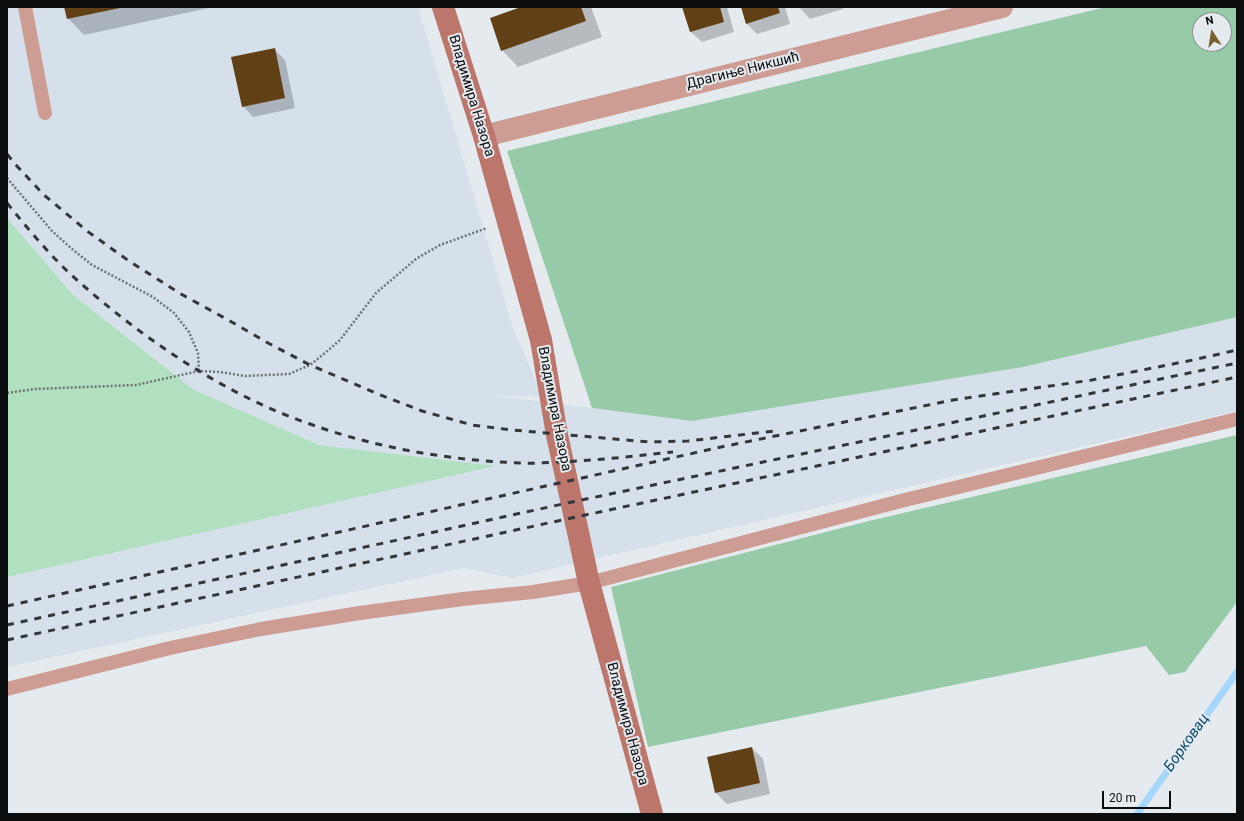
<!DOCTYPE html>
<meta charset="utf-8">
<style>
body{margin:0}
#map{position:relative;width:1244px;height:821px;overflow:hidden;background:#e5eaef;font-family:Roboto,sans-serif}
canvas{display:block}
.frame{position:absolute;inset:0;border:8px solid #0c0d0f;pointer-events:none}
.north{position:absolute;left:1192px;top:12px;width:40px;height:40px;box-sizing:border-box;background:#e5eaef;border:1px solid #8e9295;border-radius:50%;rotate:348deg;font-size:11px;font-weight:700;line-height:16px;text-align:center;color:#0c0d0f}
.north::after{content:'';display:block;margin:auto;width:14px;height:18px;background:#786030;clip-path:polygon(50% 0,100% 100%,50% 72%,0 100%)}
.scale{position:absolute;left:1102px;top:791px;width:69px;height:18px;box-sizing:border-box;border:2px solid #0c0d0f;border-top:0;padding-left:5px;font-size:12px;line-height:14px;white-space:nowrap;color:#0c0d0f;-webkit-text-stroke:3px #e5eaef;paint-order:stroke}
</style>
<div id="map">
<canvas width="1244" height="821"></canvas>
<div class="frame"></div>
<div class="north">N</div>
<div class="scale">20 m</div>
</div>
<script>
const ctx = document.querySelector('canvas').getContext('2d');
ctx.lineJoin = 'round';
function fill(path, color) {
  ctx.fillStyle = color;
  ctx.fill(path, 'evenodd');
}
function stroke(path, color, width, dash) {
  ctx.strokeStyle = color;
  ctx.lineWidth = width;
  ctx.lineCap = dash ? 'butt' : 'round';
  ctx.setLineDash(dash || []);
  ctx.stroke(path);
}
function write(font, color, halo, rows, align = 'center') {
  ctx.font = font + ' Roboto,sans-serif';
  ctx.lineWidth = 4;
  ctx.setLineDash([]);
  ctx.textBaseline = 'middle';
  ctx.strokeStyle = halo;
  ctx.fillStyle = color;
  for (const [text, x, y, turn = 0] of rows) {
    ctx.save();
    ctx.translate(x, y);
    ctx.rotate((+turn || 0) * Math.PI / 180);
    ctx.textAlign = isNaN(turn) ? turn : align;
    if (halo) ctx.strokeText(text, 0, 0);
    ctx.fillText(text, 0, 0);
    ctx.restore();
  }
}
fill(new Path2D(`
 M7,7h411l96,324 29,66 -53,-2 202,26 331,-54 214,-50v94l-725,167 -48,-10 -457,99v-90l486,-111 -174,-21 -125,-55 -121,-95 -66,-77z`), '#d5e0ea');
fill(new Path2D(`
 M7,218l66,77 121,95 125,55 176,21 -488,111z`), '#b0e0bf');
fill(new Path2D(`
 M1106,7h131v310l-214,50 -331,54 -100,-13 -85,-257zM1200,20h24v24h-24z
 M1237,435v167l-52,70 -16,3 -23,-29 -498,101 -37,-160 258,-66z`), '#97caa7');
fill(new Path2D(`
 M65,7h148l-129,28 -16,-17z
 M524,7h67l11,30 -84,30 -16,-17z
 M683,7h44l7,25 -32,10 -11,-10z
 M742,7h43l5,17 -33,10 -11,-11z
 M799,7h44v2l-33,10z
 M274,49l11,11 10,48 -42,9 -10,-11z
 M752,748l11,11 7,35 -43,10 -11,-11z`), '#0003');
stroke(new Path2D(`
 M1137,814l100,-142`), '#a5d7fc', 7);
fill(new Path2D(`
 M64,7h56v1l-53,11z
 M521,7h60l5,14 -85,30 -11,-33z
 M682,7h38l4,15 -34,10z
 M741,7h37l2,6 -34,11z
 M275,48l10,50 -43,9 -11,-50z
 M752,747l8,36 -45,10 -8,-36z`), '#614016');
stroke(new Path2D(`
 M7,178l45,53 20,18 20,16 61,32 21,16 15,19 9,21 1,18
 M7,393l28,-4 101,-4 63,-14 21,1 25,4 44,-2 21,-9 15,-12 15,-13 36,-47 40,-34 24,-14 47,-17`), '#6f7275', 2.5, [2, 2]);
stroke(new Path2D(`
 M25,7l20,106
 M7,689l163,-41 91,-19 99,-16 103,-14 70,-7 56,-9 312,-82 336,-82`), '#cd9d94', 14);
stroke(new Path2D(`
 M484,136l518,-129`), '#cd9d94', 22);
stroke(new Path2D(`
 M443,7l41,129 57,204 16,95 32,148 63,231`), '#bc766b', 22);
stroke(new Path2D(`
 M7,154l8,10 29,31 43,36 42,30 52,33 49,27 38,22 42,22 68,29 44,17 50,14 40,5 137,12 39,-1 86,-10
 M7,203c22,27 45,55 71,78 67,59 147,114 232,143 66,24 143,37 214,39 12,1 25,-1 37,-1 38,-2 75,-6 112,-10
 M7,606l714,-159 232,-47 139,-20 101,-20 44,-10
 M7,625l565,-123 665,-139
 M7,640l569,-123 661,-140`), '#343639', 3, [7, 7]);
write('14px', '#0c0d0f', '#e5eaef', [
 ["Драгиње Никшић",743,71,-14],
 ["Владимира Назора",471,96,73],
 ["Владимира Назора",554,409,79],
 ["Владимира Назора",627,724,75]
]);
write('italic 15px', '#0c486b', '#e5eaef', [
 ["Борковац",1187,743,-55]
]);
</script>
